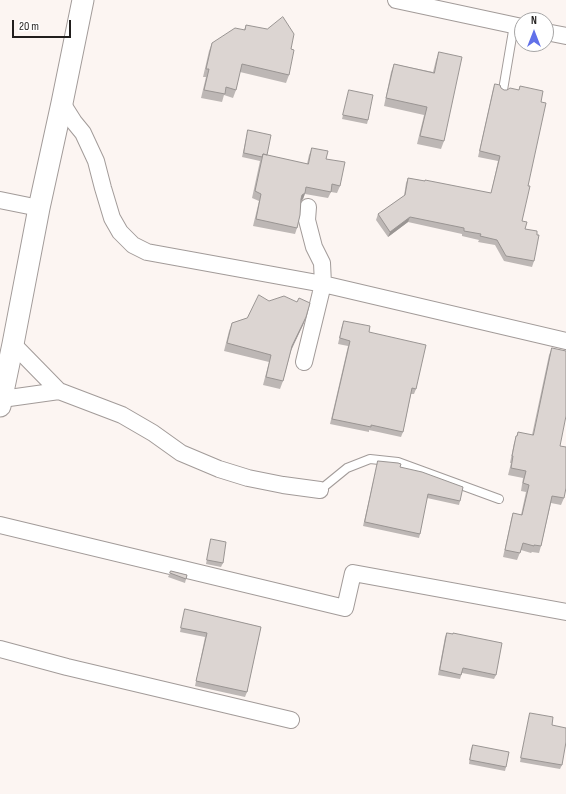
<!DOCTYPE html>
<style>
body{margin:0}
#map{position:relative;width:566px;height:794px;overflow:hidden;background:#fcf5f2;font-family:"Sofia Sans Condensed",sans-serif}
canvas{display:block}
.north{position:absolute;left:514px;top:12px;width:40px;height:40px;box-sizing:border-box;background:#fff;border:1px solid #a6a5a5;border-radius:50%;rotate:0deg;font-size:11px;font-weight:700;line-height:16px;text-align:center;color:#211e1d}
.north::after{content:'';display:block;margin:auto;width:14px;height:18px;background:#6171e9;clip-path:polygon(50% 0,100% 100%,50% 72%,0 100%)}
.scale{position:absolute;left:12px;top:20px;width:59px;height:18px;box-sizing:border-box;border:2px solid #211e1d;border-top:0;padding-left:5px;font-size:12px;line-height:14px;white-space:nowrap;color:#211e1d;-webkit-text-stroke:3px #fff;paint-order:stroke}
</style>
<div id="map">
<canvas width="566" height="794"></canvas>
<div class="north">N</div>
<div class="scale">20 m</div>
</div>
<script>
const ctx = document.querySelector('canvas').getContext('2d');
ctx.lineJoin = 'round';
function stroke(path, color, width, dash) {
  ctx.strokeStyle = color;
  ctx.lineWidth = width;
  ctx.lineCap = dash ? 'butt' : 'round';
  ctx.setLineDash(dash || []);
  ctx.stroke(path);
}
function fill(path, color) {
  ctx.fillStyle = color;
  ctx.fill(path, 'evenodd');
}
const service = new Path2D(`
 M503,90l11,-65
 M320,490l27,-22 23,-9 28,3 101,37`);
const minor = new Path2D(`
 M396,0l126,27
 M546,32l20,4
 M62,103l12,19 9,11 13,28 7,27 9,30 8,14 13,13 14,7 176,32 243,57
 M0,200l39,8
 M13,344l46,47 63,24 31,18 28,20 38,16 29,9 35,7 37,5
 M304,362l19,-78 -1,-21 -8,-16 -7,-27 1,-13
 M2,399l57,-8
 M0,525l345,83 8,-35 213,39
 M0,649l67,18 224,53`);
const tertiary = new Path2D(`
 M0,406l13,-62 26,-136 23,-105 21,-103`);
stroke(service, '#a29b99', 10);
stroke(minor, '#a29b99', 18);
stroke(tertiary, '#a29b99', 23);
stroke(service, '#fff', 8);
stroke(minor, '#fff', 16);
stroke(tertiary, '#fff', 21);
fill(new Path2D(`
 M246,25l45,24 -2,26 -3,8 -46,-11 -4,18 -3,8 -9,-3 -2,7 -21,-4 5,-21h-3l6,-26 3,-8 32,-13z
 M439,52l5,89 -3,8 -24,-5 7,-29 -40,-9 7,-34 3,-8 39,8 3,-12z
 M495,84l9,6h15l1,-4 21,16 -19,119 3,8 9,32 -2,6 -28,-6 -9,-16 -17,-3 1,-2 -17,-4v-2l-54,-12 -20,15 -12,-17 2,-6 26,-18 2,-13 2,-5 83,15 7,-32 -20,-4 15,-67z
 M349,90l19,30 -1,4 -25,-5z
 M248,130l19,25 40,9 2,-9 3,-7 14,11 14,27 -3,7 -6,-1 -3,6 -23,-4 -2,5 -2,2 -4,27 -2,6 -42,-8 6,-25 -7,-3 8,-37 -18,-4 5,-23z
 M269,301l28,1 9,15 -3,8 -12,26 -8,30 -3,8 -17,-4 6,-23 -45,-11 5,-20 3,-8 15,-5z
 M344,321l25,11 47,57 -2,5h-3l-8,38 -2,5 -32,-7v2l-39,-8 18,-78 -10,-2 4,-18z
 M552,348l12,150 -3,7 -10,-2 -10,43 -2,7 -7,-1 -1,1 -10,-3 -4,10 -14,-3 8,-37 2,-7 8,2 5,-23 -5,-1 2,-13 -15,-3 3,-12h-1l4,-20 4,-11 14,3 17,-80z
 M378,461l22,6 60,34 -1,4 -32,-7 -7,36 -1,4 -56,-12 14,-61z
 M211,539l12,24 -2,4 -15,-3 4,-21z
 M171,571l16,4 -2,8 -17,-6z
 M185,609l76,18 -14,65 -2,5 -50,-11 10,-49 -25,-5z
 M447,633l49,42 -2,4 -32,-6 -2,6 -22,-4 7,-38z
 M530,713l32,52 -2,4 -40,-7 9,-45z
 M473,745l33,22 -1,4 -36,-7 2,-15z`), '#bdb7b5');
fill(new Path2D(`
 M305,193l-2,6 -3,3 2,-7z
 M410,217l-2,5 -20,15 2,-5z
 M306,317l-3,8 -14,29 3,-8z`), '#9a9593');
const building = new Path2D(`
 M283,17l11,17 -3,15 3,1 -5,25 -47,-11 -6,26 -10,-3 -1,7 -21,-4 5,-21h-3l6,-26 23,-15 10,2 1,-5 21,4z
 M439,52l23,5 -18,84 -24,-5 7,-29 -41,-9 8,-34 40,9z
 M495,84l5,1 1,3 3,2h3l3,-2 9,2 1,-4 23,5 -2,11 5,1 -18,83h2l-8,35 5,1 -2,7 12,2v4h2l-5,26 -28,-5 -9,-16 -17,-4 1,-2 -17,-3v-3l-54,-11 -20,15 -12,-18 27,-19 3,-17 17,3v-1l66,13 9,-37 -20,-5z
 M349,90l24,5 -5,25 -25,-5z
 M248,130l23,5 -4,20 -4,-1 -1,3 -18,-4z
 M312,148l16,3 -2,8 19,3 -5,24 -8,-2 -1,8 -25,-5 -1,6 -3,2 -1,4 -1,16 -3,13 -41,-9 5,-25 -6,-3 8,-37 45,10z
 M259,295l10,6 15,-5 13,6 2,-4 11,5 -4,14 -14,29 -9,35 -17,-4 5,-22 -44,-12 5,-20 15,-5z
 M344,321l26,5 -1,6 57,13 -10,44 -4,-1 -9,44 -32,-7v2l-39,-8 18,-78 -10,-3z
 M552,348l14,3v65l-6,30 6,1v41l-2,10 -12,-2 -11,50 -7,-1v1l-11,-3 -3,10 -15,-3 8,-37 9,2 7,-30 -6,-2 3,-12 -15,-3 2,-12h-1l4,-20h1l1,-4 15,3z
 M378,461l20,2 3,1 -1,3 22,5 41,15 -3,14 -32,-7 -8,40 -55,-12z
 M211,539l15,3 -3,21 -16,-3z
 M171,571l16,4 -1,4 -16,-6z
 M185,609l76,18 -14,65 -51,-11 11,-48 -26,-5z
 M447,633l6,1v-1l49,10 -6,32 -33,-7 -2,7 -21,-5z
 M530,713l23,4 -1,8 14,3v14l-4,23 -41,-7z
 M473,745l36,7 -3,15 -36,-7z`);
fill(building, '#dcd5d2');
stroke(building, '#9a9593', 1);
</script>
